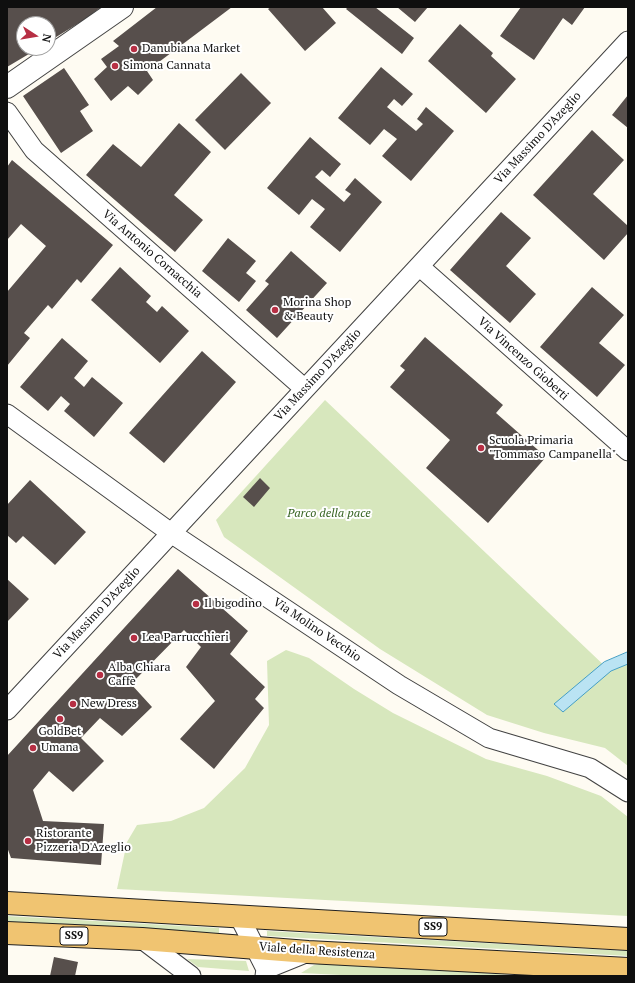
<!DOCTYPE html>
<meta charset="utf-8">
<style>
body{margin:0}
#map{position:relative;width:635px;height:983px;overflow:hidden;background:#fefbf2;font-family:"PT Serif",serif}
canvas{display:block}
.frame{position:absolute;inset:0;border:8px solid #0f0f0f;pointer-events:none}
.north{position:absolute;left:16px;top:16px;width:40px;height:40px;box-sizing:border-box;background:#fff;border:1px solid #9f9f9f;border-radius:50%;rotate:102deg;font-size:11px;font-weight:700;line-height:16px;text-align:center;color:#0f0f0f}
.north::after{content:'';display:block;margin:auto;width:14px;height:18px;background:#b72f44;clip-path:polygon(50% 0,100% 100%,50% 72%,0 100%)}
</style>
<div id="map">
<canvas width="635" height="983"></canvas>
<div class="frame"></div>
<div class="north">N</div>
</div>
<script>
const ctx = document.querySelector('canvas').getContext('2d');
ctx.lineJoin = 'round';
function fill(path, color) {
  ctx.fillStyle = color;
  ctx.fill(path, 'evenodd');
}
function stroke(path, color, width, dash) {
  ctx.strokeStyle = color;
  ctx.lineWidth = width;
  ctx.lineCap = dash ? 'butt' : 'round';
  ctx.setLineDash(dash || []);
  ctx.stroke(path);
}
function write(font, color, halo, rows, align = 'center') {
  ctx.font = font + ' "PT Serif",serif';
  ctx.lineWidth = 4;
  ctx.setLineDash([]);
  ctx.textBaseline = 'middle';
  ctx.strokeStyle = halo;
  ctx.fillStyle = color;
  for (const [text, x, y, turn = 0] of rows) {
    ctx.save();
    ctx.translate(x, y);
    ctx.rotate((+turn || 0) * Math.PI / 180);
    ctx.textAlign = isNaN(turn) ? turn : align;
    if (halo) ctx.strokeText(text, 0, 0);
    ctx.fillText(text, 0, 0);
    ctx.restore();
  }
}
fill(new Path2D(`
 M325,400l285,271 18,-7v102l-23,-18 -61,-15 -57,-18 -107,-66 -156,-112 -8,-17z
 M286,650l23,8 45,31 39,24 93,46 61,17 54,20 27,21v99l-511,-27 10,-47 10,-17 34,-4 33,-13 41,-40 24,-43 -2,-64z
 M7,916l212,12v5l-212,-11z
 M267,931l361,20v5l-361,-20z
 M187,959l59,2 3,10 -51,-4z
 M330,962l194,14h-163l-60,-3 13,-8z`), '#d7e7bd');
const water = new Path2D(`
 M628,652v12l-17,7 -48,41 -9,-8 50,-42z`);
fill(water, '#bae3f3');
stroke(water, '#459fc5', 1);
fill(new Path2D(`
 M7,7h94l-14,11 -39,24v-18h-24v24h15l-32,19z
 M157,7h75l-85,64 6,9 -15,15 -10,-9 -17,15 -17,-22 13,-12 -6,-8 18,-13 -6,-5z
 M271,7h51l14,16 -31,28 -37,-42z
 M348,7h27l39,31 -12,16 -56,-45z
 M397,7h31l-13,15z
 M521,7h64l-13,18 -9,-7 -29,42 -34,-24z
 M460,24l33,29 -2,3 25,23 -30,34 -58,-52z
 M381,67l32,27 -11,12 -8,-7 -7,8 29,24 7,-7 -6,-5 9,-12 28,24 -43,50 -29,-25 15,-17 -13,-10 -14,16 -32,-27z
 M64,68l25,37 -9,6 13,20 -32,22 -38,-57z
 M241,73l30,30 -46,47 -30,-30z
 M628,95v33l-16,-13z
 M179,123l32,29 -37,43 29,25 -28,32 -89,-77 27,-31 28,23z
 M592,130l32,30 -31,34 35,32v7l-24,27 -71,-65z
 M310,137l31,27 -11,13 -8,-7 -7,7 29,25 7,-8 -6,-4 10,-12 27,24 -42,50 -30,-25 15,-18 -13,-10 -13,16 -32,-27z
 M12,160l101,85 -32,38 -4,-4 -25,30 -4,-4 -24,28 6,5 -23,28v-74l39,-46 -25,-22 -14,16v-73z
 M501,212l30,26 -25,28 30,28 -26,29 -60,-53z
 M228,238l28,23 -10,12 10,8 -17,21 -37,-31z
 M291,251l36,32 -50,55 -31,-28 23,-26 -4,-3z
 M120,267l31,29 -5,6 11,10 5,-6 27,25 -29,32 -69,-63z
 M592,287l32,28 -25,28 26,22 -28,32 -57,-50z
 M425,337l78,68 -7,8 50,44 -58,66 -62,-55 24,-28 -60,-53 15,-17 -5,-4z
 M62,338l26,23 -14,17 10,9 8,-10 31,26 -29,34 -30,-26 6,-7 -9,-8 -13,15 -28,-24z
 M202,351l34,31 -72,81 -35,-30z
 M260,478l10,10 -16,19 -11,-10z
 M30,480l56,52 -31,33 -32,-29 -7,7 -9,-8v-30z
 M178,569l70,62 -18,23 35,33 -10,12 9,9 -50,61 -34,-30 35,-38 -29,-34 15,-20 -17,-17 -53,54 21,23 -30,29 -22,-18 -19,20 23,23 -31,31 -24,-21 -16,19 10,31 61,3 -3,41 -90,-7 -4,-11v-91z
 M7,579l22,20 -22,23z
 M54,957l24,5 -3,14h-25z`), '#574f4c');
const minor = new Path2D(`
 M7,112l27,38 271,239
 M419,266l209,185
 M7,414l164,119 228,152 90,53 101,30 38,24
 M7,710l621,-669
 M239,916l27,53 -1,7
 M142,939l49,37
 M266,969l42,-17`);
const tertiary = new Path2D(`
 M7,87l115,-80`);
const primary = new Path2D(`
 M7,903l621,36
 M7,933l135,6 166,13 320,17`);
stroke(minor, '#424242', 21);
stroke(tertiary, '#424242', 24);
stroke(primary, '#202020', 24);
stroke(minor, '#fff', 19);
stroke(tertiary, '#fff', 22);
stroke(primary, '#f0c471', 22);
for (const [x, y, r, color] of [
 [134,49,4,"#b72f44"],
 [115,66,4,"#b72f44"],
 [275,310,4,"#b72f44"],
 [481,448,4,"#b72f44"],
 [196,604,4,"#b72f44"],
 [134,638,4,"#b72f44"],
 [100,675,4,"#b72f44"],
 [73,704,4,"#b72f44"],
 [60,719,4,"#b72f44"],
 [33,748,4,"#b72f44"],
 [28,841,4,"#b72f44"]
]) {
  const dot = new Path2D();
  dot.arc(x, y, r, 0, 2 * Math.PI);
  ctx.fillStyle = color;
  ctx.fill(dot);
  stroke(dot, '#fff', 1.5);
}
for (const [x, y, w] of [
 [433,927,28],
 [74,936,28]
]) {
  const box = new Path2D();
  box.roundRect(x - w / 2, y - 9, w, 18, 3);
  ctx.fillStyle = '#fff';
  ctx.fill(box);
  stroke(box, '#0f0f0f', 1);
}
write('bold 11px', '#0f0f0f', null, [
 ["SS9",433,927],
 ["SS9",74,936]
]);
write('12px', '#0f0f0f', '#fff', [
 ["Danubiana Market",142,49],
 ["Simona Cannata",123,66],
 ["Morina Shop",283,303],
 ["& Beauty",283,317],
 ["Scuola Primaria",489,441],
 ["\"Tommaso Campanella\"",489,455],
 ["Il bigodino",204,604],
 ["Lea Parrucchieri",142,638],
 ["Alba Chiara",108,668],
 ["Caffè",108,682],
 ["New Dress",81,704],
 ["GoldBet",60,732,"center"],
 ["Umana",41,748],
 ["Ristorante",36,834],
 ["Pizzeria D'Azeglio",36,848]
], 'left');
write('12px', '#0f0f0f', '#fff', [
 ["Via Massimo D'Azeglio",538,138,-47],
 ["Via Antonio Cornacchia",152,254,41],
 ["Via Vincenzo Gioberti",523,359,42],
 ["Via Massimo D'Azeglio",318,375,-47],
 ["Via Massimo D'Azeglio",97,613,-47],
 ["Via Molino Vecchio",317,630,34],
 ["Viale della Resistenza",317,951,4]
]);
write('italic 12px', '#376423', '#fff', [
 ["Parco della pace",329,514]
]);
</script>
